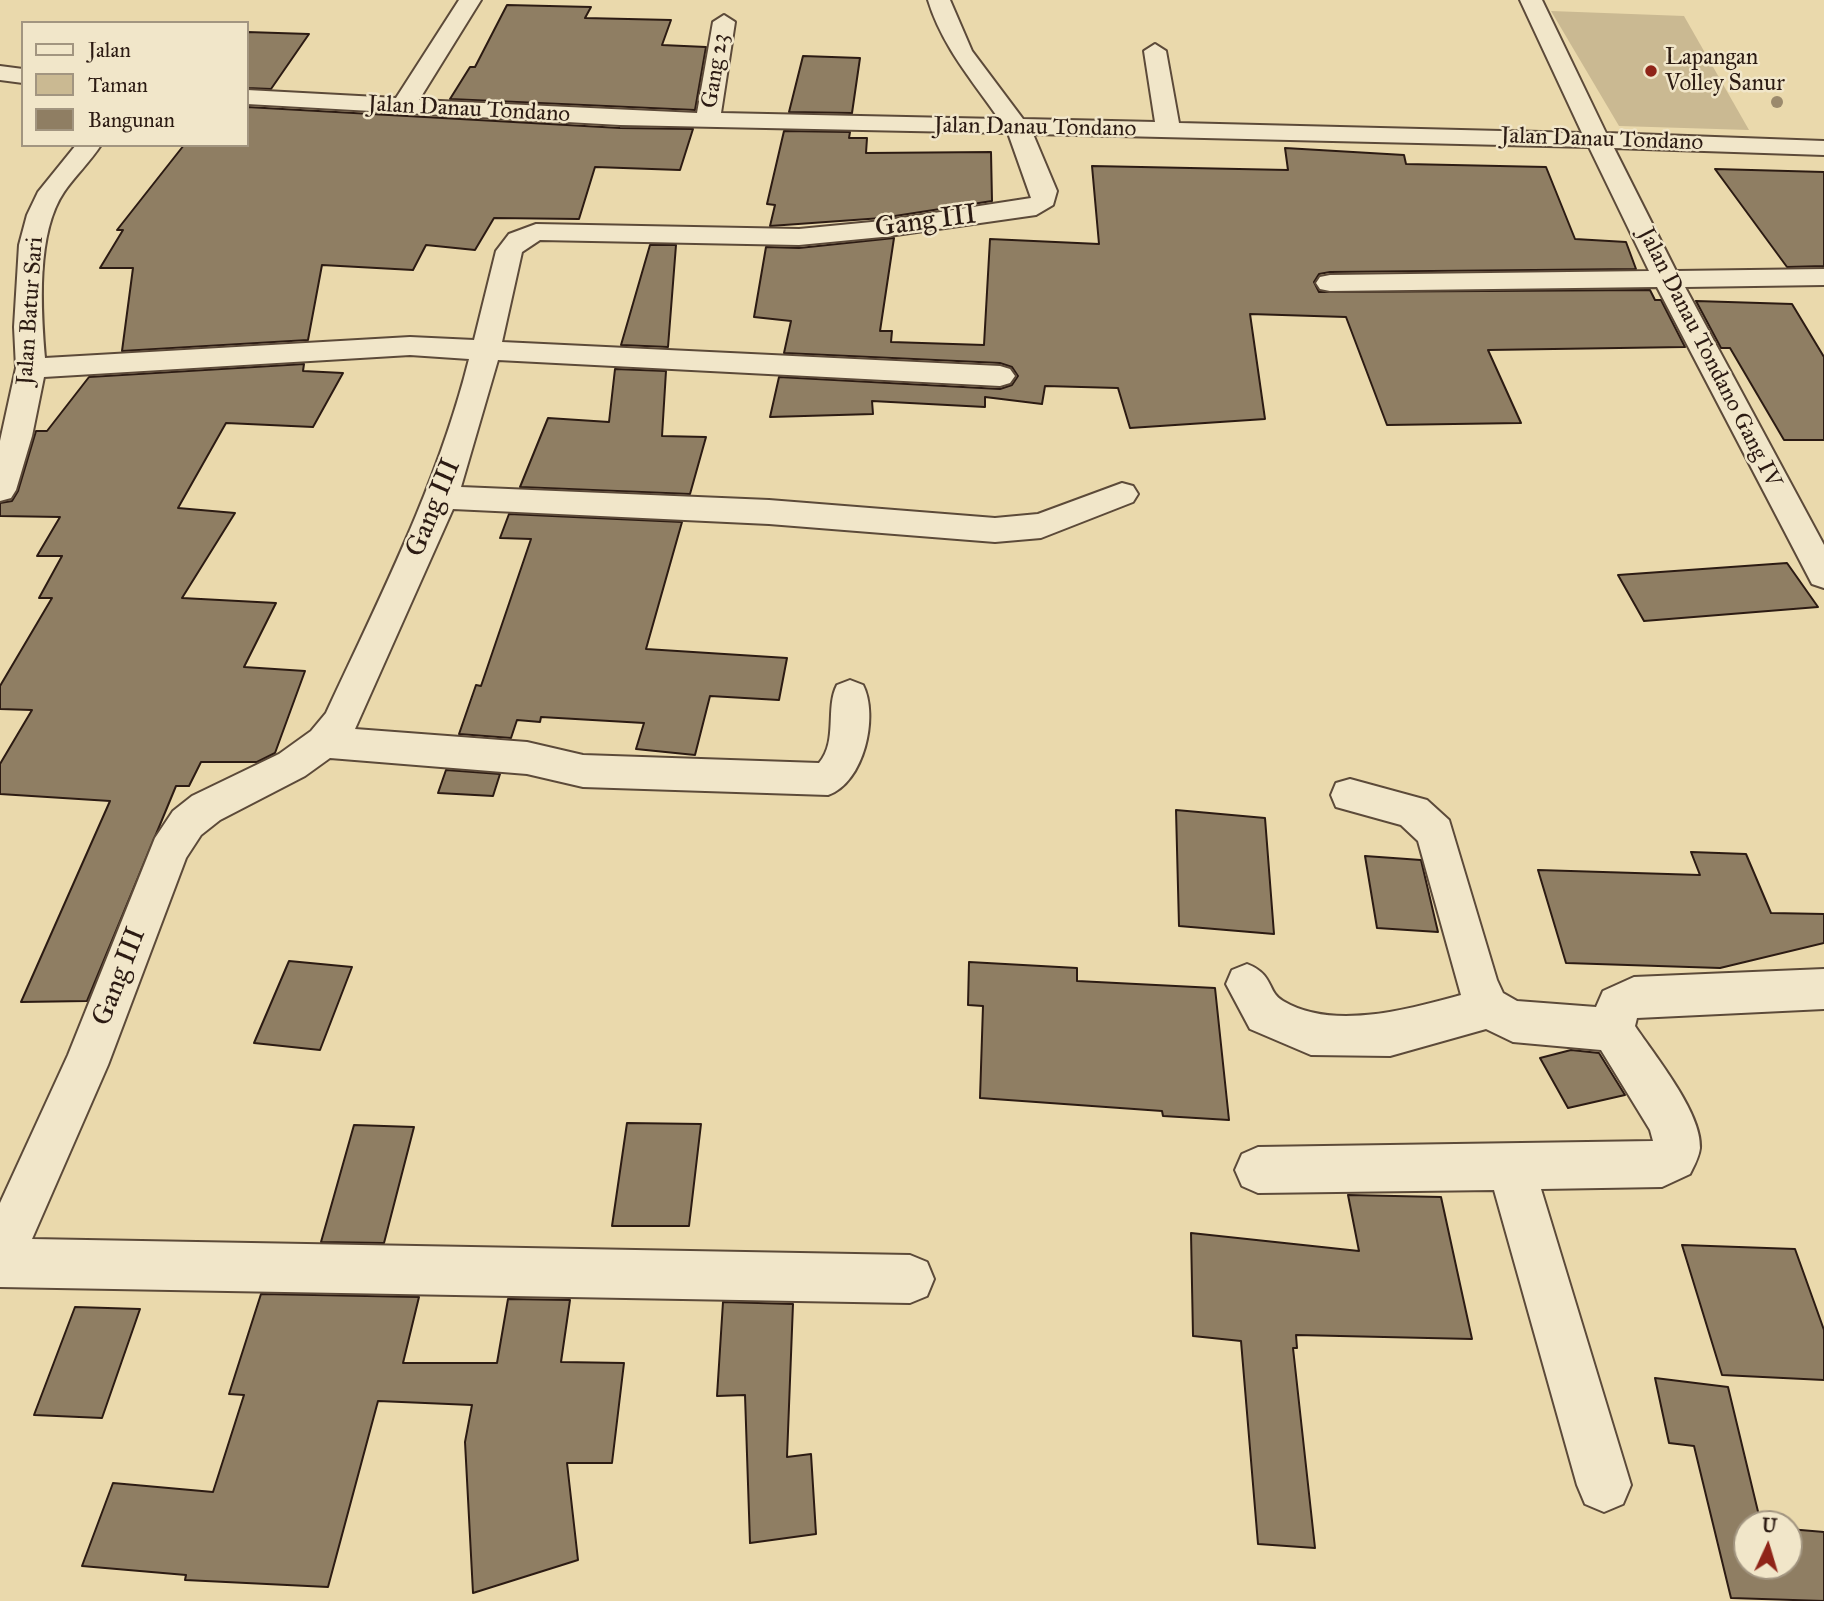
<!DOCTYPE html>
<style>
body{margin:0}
#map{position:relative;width:1824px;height:1601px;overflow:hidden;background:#ead9ac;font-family:"IM FELL Great Primer",serif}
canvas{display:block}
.legend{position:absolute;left:21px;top:21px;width:228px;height:126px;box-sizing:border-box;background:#f1e6c9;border:2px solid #a29580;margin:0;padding:9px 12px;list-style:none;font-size:21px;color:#2c1b13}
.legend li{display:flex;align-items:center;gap:14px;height:35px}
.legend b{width:35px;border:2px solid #a29580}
.north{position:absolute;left:1733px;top:1510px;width:70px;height:70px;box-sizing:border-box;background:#f1e6c9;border:2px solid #a29580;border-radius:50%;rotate:4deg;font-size:19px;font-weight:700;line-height:28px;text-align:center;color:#2c1b13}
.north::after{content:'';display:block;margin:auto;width:24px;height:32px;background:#8f2418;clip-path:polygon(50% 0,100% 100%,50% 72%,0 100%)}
</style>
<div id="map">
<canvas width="1824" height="1601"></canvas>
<ul class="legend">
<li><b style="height:9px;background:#f1e6c9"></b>Jalan</li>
<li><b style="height:19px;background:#cab992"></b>Taman</li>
<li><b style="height:19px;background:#8f7e63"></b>Bangunan</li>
</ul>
<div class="north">U</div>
</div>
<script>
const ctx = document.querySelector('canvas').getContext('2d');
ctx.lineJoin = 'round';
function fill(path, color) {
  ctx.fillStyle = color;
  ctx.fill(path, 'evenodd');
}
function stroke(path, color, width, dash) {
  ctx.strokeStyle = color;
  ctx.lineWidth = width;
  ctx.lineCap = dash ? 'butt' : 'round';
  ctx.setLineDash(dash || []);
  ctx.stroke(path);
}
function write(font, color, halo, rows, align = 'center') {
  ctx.font = font + ' "IM FELL Great Primer",serif';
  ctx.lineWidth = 5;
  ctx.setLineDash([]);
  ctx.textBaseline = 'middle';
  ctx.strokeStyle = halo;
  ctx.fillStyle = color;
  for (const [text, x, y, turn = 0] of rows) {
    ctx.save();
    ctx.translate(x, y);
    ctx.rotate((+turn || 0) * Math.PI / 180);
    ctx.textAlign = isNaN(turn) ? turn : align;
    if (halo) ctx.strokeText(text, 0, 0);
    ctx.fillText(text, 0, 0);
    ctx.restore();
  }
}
fill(new Path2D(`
 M1551,11l133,5 65,114 -130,-4z`), '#cab992');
const building = new Path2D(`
 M507,5l84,2 -6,11 86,2 -9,25 44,2 -11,63 -245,-11 20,-32h5z
 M247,32l62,2 -38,55 -24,-1z
 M803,56l57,2 -8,55 -63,-1z
 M247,107l373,21 73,1 -13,41 -85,-3 -16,52 -85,-1 -19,32 -49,-5 -13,25 -91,-5 -14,75 -186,11 11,-83h-33l23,-38h-6l67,-85h63z
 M784,131l66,1 -1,6h18l-1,15 125,-1 1,49 -110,17 -112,8 5,-21 -8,-1z
 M1285,148l119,7 2,9 140,3 29,72 51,3 10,27 -306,3 -11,2 -5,8 5,10 331,-2 5,10h6l24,47 -197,3 33,73 -134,2 -41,-108 -96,-3 15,105 -135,9 -12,-40 -73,-2 -3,18 -57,-7v10l-113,-6 1,13 -103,3 9,-40 221,12 12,-4 6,-9 -6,-9 -12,-4 -216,-10 7,-32 -37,-4 12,-70 33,1 95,-10 -14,93h12l-1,11 93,3 6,-106 109,5 -7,-78 196,4z
 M1715,169l109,3v94l-37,1z
 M650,245h26l-8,102 -47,-2z
 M1696,301l96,3 32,53v83h-40l-54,-92h-9z
 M304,364l-1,7 40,2 -30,54 -87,-4 -48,85 57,5 -53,85 94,5 -32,64 61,4 -30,82 -18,9h-56l-12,24h-13l-89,215 -66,1 89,-201 -110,-7v-30l32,-54 -32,-1v-23l52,-88h-13l23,-42h-25l23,-39 -60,-1v-13l12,-2 6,-10 18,-60h11l42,-54z
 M615,369l51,2 -4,65 44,1 -16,57 -170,-7 28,-69 61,4z
 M509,514l173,8 -36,127 141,9 -8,42 -69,-4 -15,59 -59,-6 8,-26 -103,-6 -1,5 -23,-2 -6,18 -52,-4 17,-49 5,1 50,-147 -31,-1z
 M1787,563l31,44 -174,14 -26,-46z
 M446,770l54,4 -7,22 -55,-3z
 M1176,810l89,8 9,116 -95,-8z
 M1691,852l55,2 25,59 53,1v29l-104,25 -154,-5 -28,-93 162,5z
 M1365,856l56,4 17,72 -61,-4z
 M289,961l63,6 -32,83 -66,-7z
 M969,962l108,6v13l138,7 14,132 -66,-4 -1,-5 -182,-13 3,-92 -15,-1z
 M1571,1050l28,3 26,42 -57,13 -28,-50z
 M627,1123l74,1 -12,102h-77z
 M354,1125l60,2 -30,116 -63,-1z
 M1348,1195l93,2 31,142 -176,-4 1,13h-4l22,200 -57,-4 -17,-203 -48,-5 -2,-103 168,18z
 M1682,1245l113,4 29,81v50l-102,-5z
 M261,1294l158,3 -16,66h94l11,-64 62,1 -9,62 63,1 -12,100h-45l11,97 -105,33 -8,-151 7,-37 -94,-4 -50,186 -143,-7 1,-5 -104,-9 31,-83 100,9 31,-97 -15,-1z
 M723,1302l70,2 -6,153 24,-3 5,80 -66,9 -5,-148 -28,1z
 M75,1307l65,2 -38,109 -68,-3z
 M1655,1378l73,9 33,137h-14v42h42v-37l35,3v69l-93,-3 -37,-152 -25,-3z`);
fill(building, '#8f7e63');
stroke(building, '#2c1b13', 2);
const street = new Path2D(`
 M459,0h22l-62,100 278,13 16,-91 11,-7 11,7 -14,91 278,6c-27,-39 -57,-73 -71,-119h22l22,51 51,68 132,3 -11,-71 11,-7 11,7 13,72 403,10 -62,-133h22l64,133 218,8v14l-210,-7 62,123 148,-2v16l-139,2 139,258v43l-12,-4 -155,-297 -327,4 -10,-2 -4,-6 4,-6 10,-2 319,-4 -60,-124 -556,-13 24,57 -4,14 -17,10 -154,22 -83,8 -259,-5 -18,12 -20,90 498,24 10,3 5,7 -5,7 -10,3 -502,-26 -37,127 308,13 226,18 43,-4 84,-31 11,3 5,8 -5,8 -92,36 -46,4 -226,-18 -316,-15 -98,220 172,13 56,13 236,8c19,-22 6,-55 18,-78l13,-5 13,5c16,31 1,98 -35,110l-245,-8 -56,-13 -197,-16 -25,18 -85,44 -19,15 -15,23 -78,207 -76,174 878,16 17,7 7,17 -7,17 -17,7 -910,-16v-84l68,-148 87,-217 18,-27 19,-15 87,-42 32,-23 15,-18c54,-116 112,-230 143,-354l-59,-4 -366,22 -12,59 -16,54 -5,8 -11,3v-60l16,-73 -2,-41 5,-82 8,-30 11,-23 38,-47h25c-11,17 -26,31 -37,47 -28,41 -23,118 -19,166l365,-21 64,3 22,-89 13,-17 27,-10 263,5 83,-8 149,-23 -23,-65 -388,-8 -373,-21v-14l149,8z
 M0,66l23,3v14l-23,-3z
 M1350,779l77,21 22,20 48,160 6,13 14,8 79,6 7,-16 31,-14 190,-8v40l-187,9 -2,8c20,30 67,87 65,122 -1,9 -6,18 -10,26l-28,13 -121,2 90,296 -8,19 -19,8 -19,-8 -8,-19 -83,-295 -236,3 -16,-7 -7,-16 7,-16 16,-7 395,-6 -3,-11 -49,-80 -88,-8 -27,-13 -96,27 -79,-1 -61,-26 -24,-45 6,-14 15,-6c28,11 19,27 36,37 50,30 126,8 178,-6l-43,-154 -17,-16 -65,-18 -5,-12 5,-12z`);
stroke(street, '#5c4a39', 4);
fill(street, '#f1e6c9');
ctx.fillStyle = '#9b8a6d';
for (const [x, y] of [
 [1777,102]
]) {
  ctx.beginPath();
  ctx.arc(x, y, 6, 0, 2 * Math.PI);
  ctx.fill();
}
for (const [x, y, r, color] of [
 [1651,71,7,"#8f2418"]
]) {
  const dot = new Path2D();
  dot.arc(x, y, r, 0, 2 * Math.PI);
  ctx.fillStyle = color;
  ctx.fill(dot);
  stroke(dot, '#f1e6c9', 2.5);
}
write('23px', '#2c1b13', '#f1e6c9', [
 ["Lapangan",1665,58],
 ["Volley Sanur",1665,84]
], 'left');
write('23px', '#2c1b13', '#f1e6c9', [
 ["Gang 23",716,71,-81],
 ["Jalan Danau Tondano",469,110,3],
 ["Jalan Danau Tondano",1035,128,1],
 ["Jalan Danau Tondano",1602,140,2],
 ["Jalan Batur Sari",31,311,-86],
 ["Jalan Danau Tondano Gang IV",1709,358,63]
]);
write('28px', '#2c1b13', '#f1e6c9', [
 ["Gang III",926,222,-8],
 ["Gang III",434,508,-68],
 ["Gang III",120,977,-69]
]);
</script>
